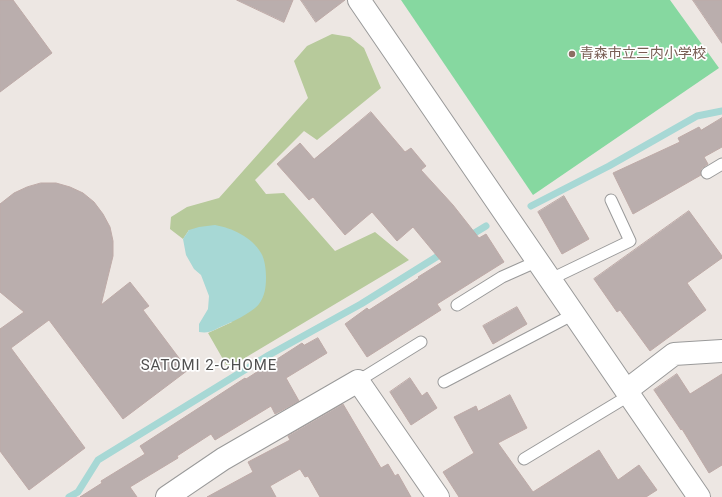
<!DOCTYPE html>
<meta charset="utf-8">
<style>
body{margin:0}
canvas{display:block;background:#ede7e3}
</style>
<canvas width="722" height="497"></canvas>
<script>
const ctx = document.querySelector('canvas').getContext('2d');
ctx.lineJoin = 'round';
function fill(path, color) {
  ctx.fillStyle = color;
  ctx.fill(path, 'evenodd');
}
function stroke(path, color, width, dash) {
  ctx.strokeStyle = color;
  ctx.lineWidth = width;
  ctx.lineCap = dash ? 'butt' : 'round';
  ctx.setLineDash(dash || []);
  ctx.stroke(path);
}
function write(font, color, halo, rows, align = 'center') {
  ctx.font = font + ' Roboto,"Noto Sans JP",sans-serif';
  ctx.lineWidth = 3.5;
  ctx.setLineDash([]);
  ctx.textBaseline = 'middle';
  ctx.strokeStyle = halo;
  ctx.fillStyle = color;
  for (const [text, x, y, turn = 0] of rows) {
    ctx.save();
    ctx.translate(x, y);
    ctx.rotate((+turn || 0) * Math.PI / 180);
    ctx.textAlign = isNaN(turn) ? turn : align;
    if (halo) ctx.strokeText(text, 0, 0);
    ctx.fillText(text, 0, 0);
    ctx.restore();
  }
}
fill(new Path2D(`
 M332,34l18,3 14,11 17,40 -64,52 -13,-9 -49,49 11,14 18,-1 51,58 40,-19 34,28 -181,108 -20,-35 24,-11 -43,-92 -6,9 -13,-10 1,-12 16,-10 32,-9 89,-100 -14,-37 13,-15z`), '#b7ca9b');
fill(new Path2D(`
 M401,0h269l49,68 -186,127z`), '#86d8a0');
fill(new Path2D(`
 M215,225c17,3 37,12 46,28 4,6 5,18 5,24 0,10 -1,19 -7,27 -6,8 -25,17 -34,21 -10,4 -14,9 -26,7v-8l9,-15 1,-13 -8,-21 -7,-6 -8,-14 -3,-16 6,-9 10,-3z`), '#a7d8d5');
stroke(new Path2D(`
 M531,206l78,-40 88,-50 25,-5
 M468,237l18,-11
 M69,497l9,-5 20,-32 171,-105 92,-51 85,-53`), '#a7d8d5', 7);
const building = new Path2D(`
 M0,0h13l39,53 -52,39z
 M237,0h56l-9,22z
 M301,0h44l-29,22z
 M693,0h29v43z
 M371,112l34,40 6,-4 15,18 -5,4 32,35 26,33 7,-4 18,28 -67,42 4,6 -74,47 -22,-33 22,-16 2,2 50,-32 -1,-1 24,-15 -29,-35 -16,14 -25,-29 -27,23 -32,-38 -4,3 -32,-36 23,-21 14,16z
 M722,118v29l-18,10 4,7 -7,5v6l-68,39 -20,-41 67,-31 -2,-4 21,-11 2,3z
 M41,183h15l14,4 13,6 11,9 9,12 7,13 3,14v15l-12,49 29,-23 19,24 -6,4 45,60 -65,49 -74,-99 -38,28 74,100 -56,42 -29,-39v-122l24,-17 -24,-20v-88l14,-11 13,-6z
 M564,196l25,43 -27,15 -24,-42z
 M689,211l33,45v2l-35,25 19,27 -56,41 -30,-41 -3,2 -23,-33z
 M517,307l10,17 -34,20 -10,-18z
 M318,338l9,15 -41,25 13,23 -24,13 -4,-8 -56,34 -4,-6 -34,22 1,2 -48,29 7,10h-57l22,-14 -1,-2 44,-27 -5,-8 105,-68 1,1 56,-36 2,2z
 M677,374l13,20 32,-20v91l-13,8 -27,-44 -1,1 -27,-40z
 M410,378l12,18 5,-4 10,16 -26,17 -21,-33z
 M510,395l17,33 -29,15 35,49 66,-42 19,30 21,-15 18,25 -11,7h-187l-16,-25 31,-19 -20,-36 22,-11 2,5z
 M343,404l38,64 7,-4 7,12 3,-2 13,23h-91l-12,-21 -3,1 -5,-8 -30,17 6,11h-69l46,-25 -5,-10 42,-22 -2,-4z`);
fill(building, '#baaead');
stroke(building, '#beaaa7', 1);
const service = new Path2D(`
 M707,173l15,-9
 M551,279l79,-38 -19,-41
 M457,305l45,-28 36,-16
 M358,381l63,-39
 M444,382l130,-68
 M524,459l106,-64`);
const minor = new Path2D(`
 M627,390l47,-36 48,-3
 M167,497l56,-38 135,-78 80,116`);
const tertiary = new Path2D(`
 M359,0l340,497`);
stroke(service, '#9a9a9a', 13);
stroke(minor, '#9a9a9a', 24);
stroke(tertiary, '#9a9a9a', 24);
stroke(service, '#fff', 11);
stroke(minor, '#fff', 22);
stroke(tertiary, '#fff', 22);
for (const [x, y, r, color] of [
 [572,54,4,"#8d6e63"]
]) {
  const dot = new Path2D();
  dot.arc(x, y, r, 0, 2 * Math.PI);
  ctx.fillStyle = color;
  ctx.fill(dot);
  stroke(dot, '#fff', 1.5);
}
write('14px', '#785e54', '#fff', [
 ["青森市立三内小学校",580,54]
], 'left');
ctx.letterSpacing = '1px';
write('15px', '#505050', '#fff', [
 ["SATOMI 2-CHOME",209,366]
]);
ctx.letterSpacing = '0px';
</script>
